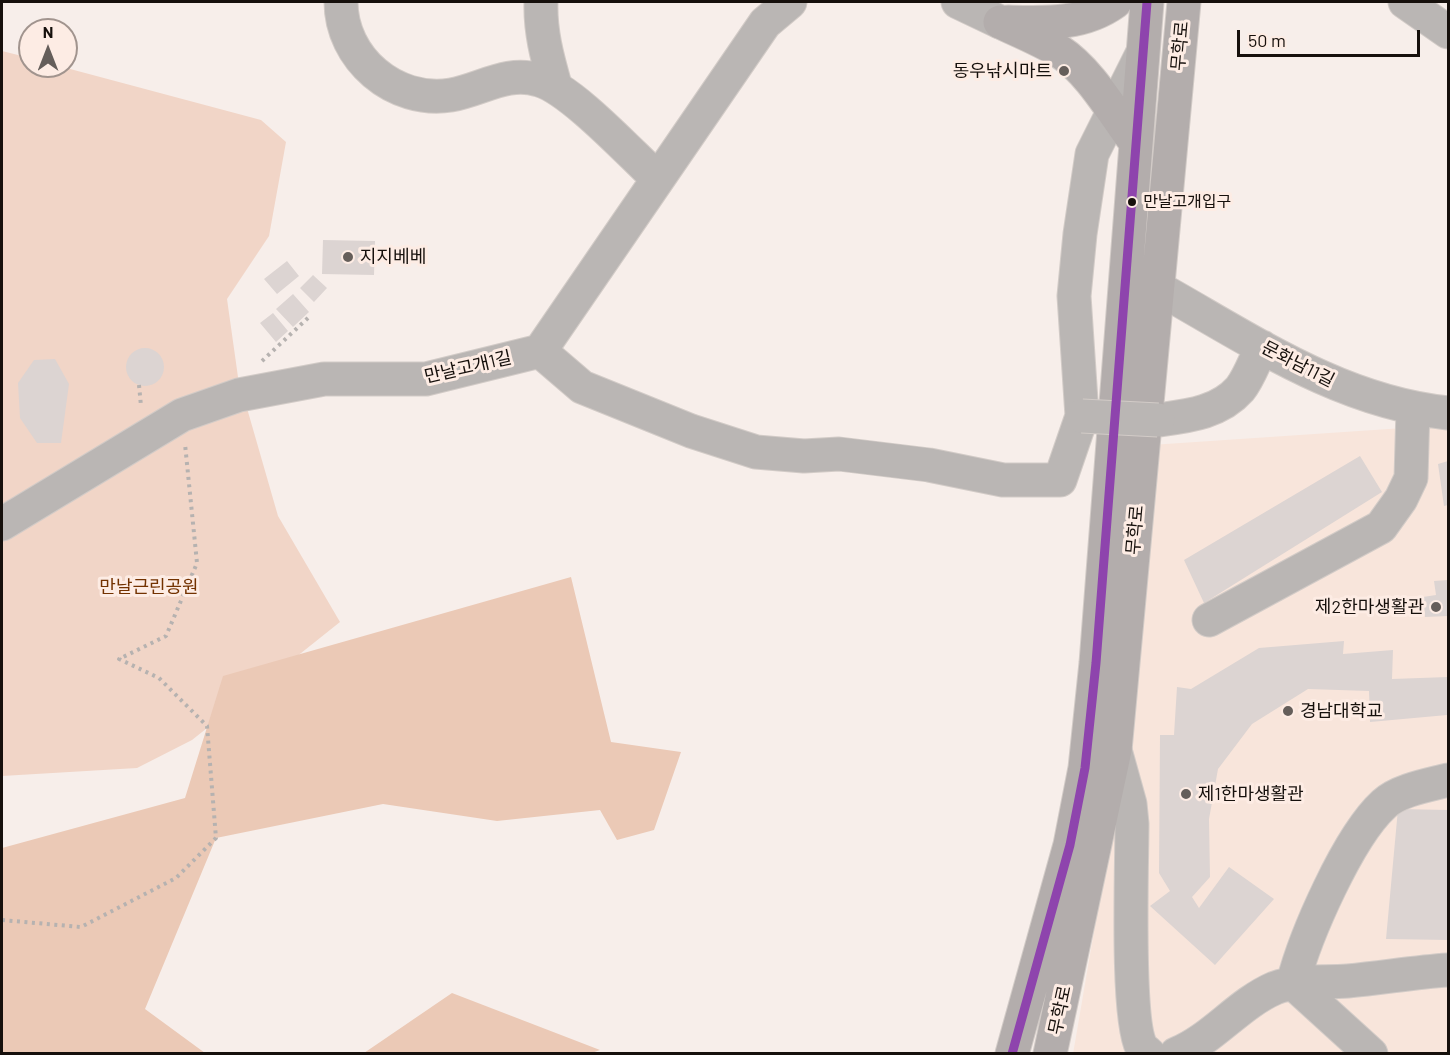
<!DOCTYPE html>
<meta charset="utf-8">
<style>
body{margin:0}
#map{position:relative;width:1450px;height:1055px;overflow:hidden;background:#f7eeea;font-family:Barlow,sans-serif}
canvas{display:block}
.frame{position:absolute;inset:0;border:3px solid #16100c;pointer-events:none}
.north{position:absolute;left:18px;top:18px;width:60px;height:60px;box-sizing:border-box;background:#fdece4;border:2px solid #a1948e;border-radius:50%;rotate:0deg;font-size:16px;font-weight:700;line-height:24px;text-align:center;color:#16100c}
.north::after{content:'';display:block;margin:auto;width:21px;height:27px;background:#655e5a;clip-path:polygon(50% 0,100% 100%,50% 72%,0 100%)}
.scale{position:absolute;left:1237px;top:30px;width:183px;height:27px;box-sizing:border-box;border:3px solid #16100c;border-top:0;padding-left:8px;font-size:18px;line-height:21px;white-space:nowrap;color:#16100c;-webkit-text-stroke:4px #fdece4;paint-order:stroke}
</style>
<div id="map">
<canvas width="1450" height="1055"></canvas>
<div class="frame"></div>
<div class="north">N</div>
<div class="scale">50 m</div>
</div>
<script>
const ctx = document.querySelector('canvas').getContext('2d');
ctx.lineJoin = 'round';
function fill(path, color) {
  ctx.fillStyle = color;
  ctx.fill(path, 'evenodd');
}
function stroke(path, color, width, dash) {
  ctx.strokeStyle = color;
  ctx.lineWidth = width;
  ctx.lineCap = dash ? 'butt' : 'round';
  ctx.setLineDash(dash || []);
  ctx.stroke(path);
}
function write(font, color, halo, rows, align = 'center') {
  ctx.font = font + ' Barlow,"Noto Sans KR",sans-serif';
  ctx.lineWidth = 6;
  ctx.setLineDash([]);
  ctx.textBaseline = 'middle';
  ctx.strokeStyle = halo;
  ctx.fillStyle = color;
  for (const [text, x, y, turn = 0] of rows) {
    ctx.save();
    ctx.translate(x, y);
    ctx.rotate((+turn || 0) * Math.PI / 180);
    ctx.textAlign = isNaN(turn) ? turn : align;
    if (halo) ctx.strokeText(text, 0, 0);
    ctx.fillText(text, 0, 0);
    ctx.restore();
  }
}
fill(new Path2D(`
 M1448,425v628l-375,1 48,-280 30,-329z`), '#f8e5db');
fill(new Path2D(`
 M2,51l28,7v8h29l202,54 25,22 -17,94 -42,63 11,78 40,139 62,106 -148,118 -55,28 -135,8z`), '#f1d5c7');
fill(new Path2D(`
 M571,577l40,165 70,10 -27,78 -37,10 -17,-30 -103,11 -114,-17 -167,34 -71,171 60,44h-203v-205l183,-50 38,-122z
 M452,993l148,57 -11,4 -225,-1z`), '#ebc9b6');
fill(new Path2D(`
 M323,240l52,1 -1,34 -52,-1z
 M287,261l12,15 -22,18 -13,-15z
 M313,275l14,13 -13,14 -14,-14z
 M293,294l16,18 -16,15 -17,-18z
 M273,313l15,18 -12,11 -16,-19z
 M126 367a19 19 0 1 1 38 0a19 19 0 1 1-38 0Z
 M55,359l14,25 -8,59h-24l-17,-25 -2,-35 16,-23z
 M1360,456l22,36 -178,111 -20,-43z
 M1448,461v44l-4,1 -6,-42z
 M1448,580v36l-23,1 -2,-20 13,-2 -2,-14z
 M1344,641l-1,13 50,-4 -1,29 56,-2 -1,38 -77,7 -1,-31 -61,-2 -56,35 -34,45 -9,50 1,58 -18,20 7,11 30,-41 45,32 -59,66 -65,-59 20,-15 -11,-18 1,-138h14l3,-48 14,2 68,-41z
 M1398,809l50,1v130l-62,-1z`), '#dcd4d2');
const minor = new Path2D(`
 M341,2c0,56 53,102 110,93 30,-5 56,-25 88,-15 32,9 91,73 118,98
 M541,2c-1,29 6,55 14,83
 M958,2l42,20
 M1405,2l43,30
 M1158,288c93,52 182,114 290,125
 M540,351l42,36 109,44 65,21 48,4 35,-2 90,11 74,15h57l22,-64 -8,-120 6,-62 12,-80 50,-100
 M1158,420c29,-4 61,-7 82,-31 9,-11 15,-29 22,-42
 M2,524l180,-109 57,-20 85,-16h102l114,-28 225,-328 25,-21
 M1209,620l172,-93 20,-28 10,-21 2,-69
 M1115,750l15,54 2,20c0,38 -6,198 10,224 1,1 5,4 7,6
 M1176,1054c37,-15 62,-50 99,-66 23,-9 49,-5 73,-7 34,-3 67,-9 100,-11
 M1371,1054l-78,-71c12,-47 55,-146 91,-179 15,-14 45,-19 64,-24`);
const major = new Path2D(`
 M1000,22c19,9 41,18 59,29 32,21 54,62 77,92
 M1008,22c39,1 75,3 107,-20
 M1012,1054l58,-209 15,-77 11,-105 51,-661
 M1050,1054l65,-304 69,-748`);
stroke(minor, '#d2cbc7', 35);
stroke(major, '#d2cbc7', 35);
stroke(new Path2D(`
 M262,361l47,-44
 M139,385l2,21
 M2,920l79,7 95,-49 40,-40 -9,-112 -48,-48 -40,-19 47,-23 31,-73 -12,-119`), '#b6b2b0', 4, [3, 4.5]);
stroke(minor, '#bab6b4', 33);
stroke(major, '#b3adac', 33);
const minorBridge = new Path2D(`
 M1082,416l76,4`);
stroke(minorBridge, '#d2cbc7', 35, []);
stroke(minorBridge, '#bab6b4', 33);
stroke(new Path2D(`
 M1012,1054l58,-209 15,-77 11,-105 51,-661`), '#8e44ad', 9);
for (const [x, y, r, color] of [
 [1064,71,6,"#655e5a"],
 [1132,202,5,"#16100c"],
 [348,257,6,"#655e5a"],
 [1436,607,6,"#655e5a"],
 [1288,711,6,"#655e5a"],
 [1186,794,6,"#655e5a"]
]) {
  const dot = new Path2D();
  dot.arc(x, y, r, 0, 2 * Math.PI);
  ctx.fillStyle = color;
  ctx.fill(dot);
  stroke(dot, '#fdece4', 2);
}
write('16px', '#16100c', '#fdece4', [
 ["만날고개입구",1143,202]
], 'left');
write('18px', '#16100c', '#fdece4', [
 ["무학로",1180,46,-85],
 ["문화남11길",1298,364,27],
 ["만날고개1길",468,367,-13],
 ["무학로",1135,530,-85],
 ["무학로",1060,1010,-78]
]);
write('18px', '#16100c', '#fdece4', [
 ["동우낚시마트",1052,71,"right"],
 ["지지베베",360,257],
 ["제2한마생활관",1424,607,"right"],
 ["경남대학교",1300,711],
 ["제1한마생활관",1198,794]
], 'left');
write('18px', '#733200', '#fdece4', [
 ["만날근린공원",149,587]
]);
</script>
